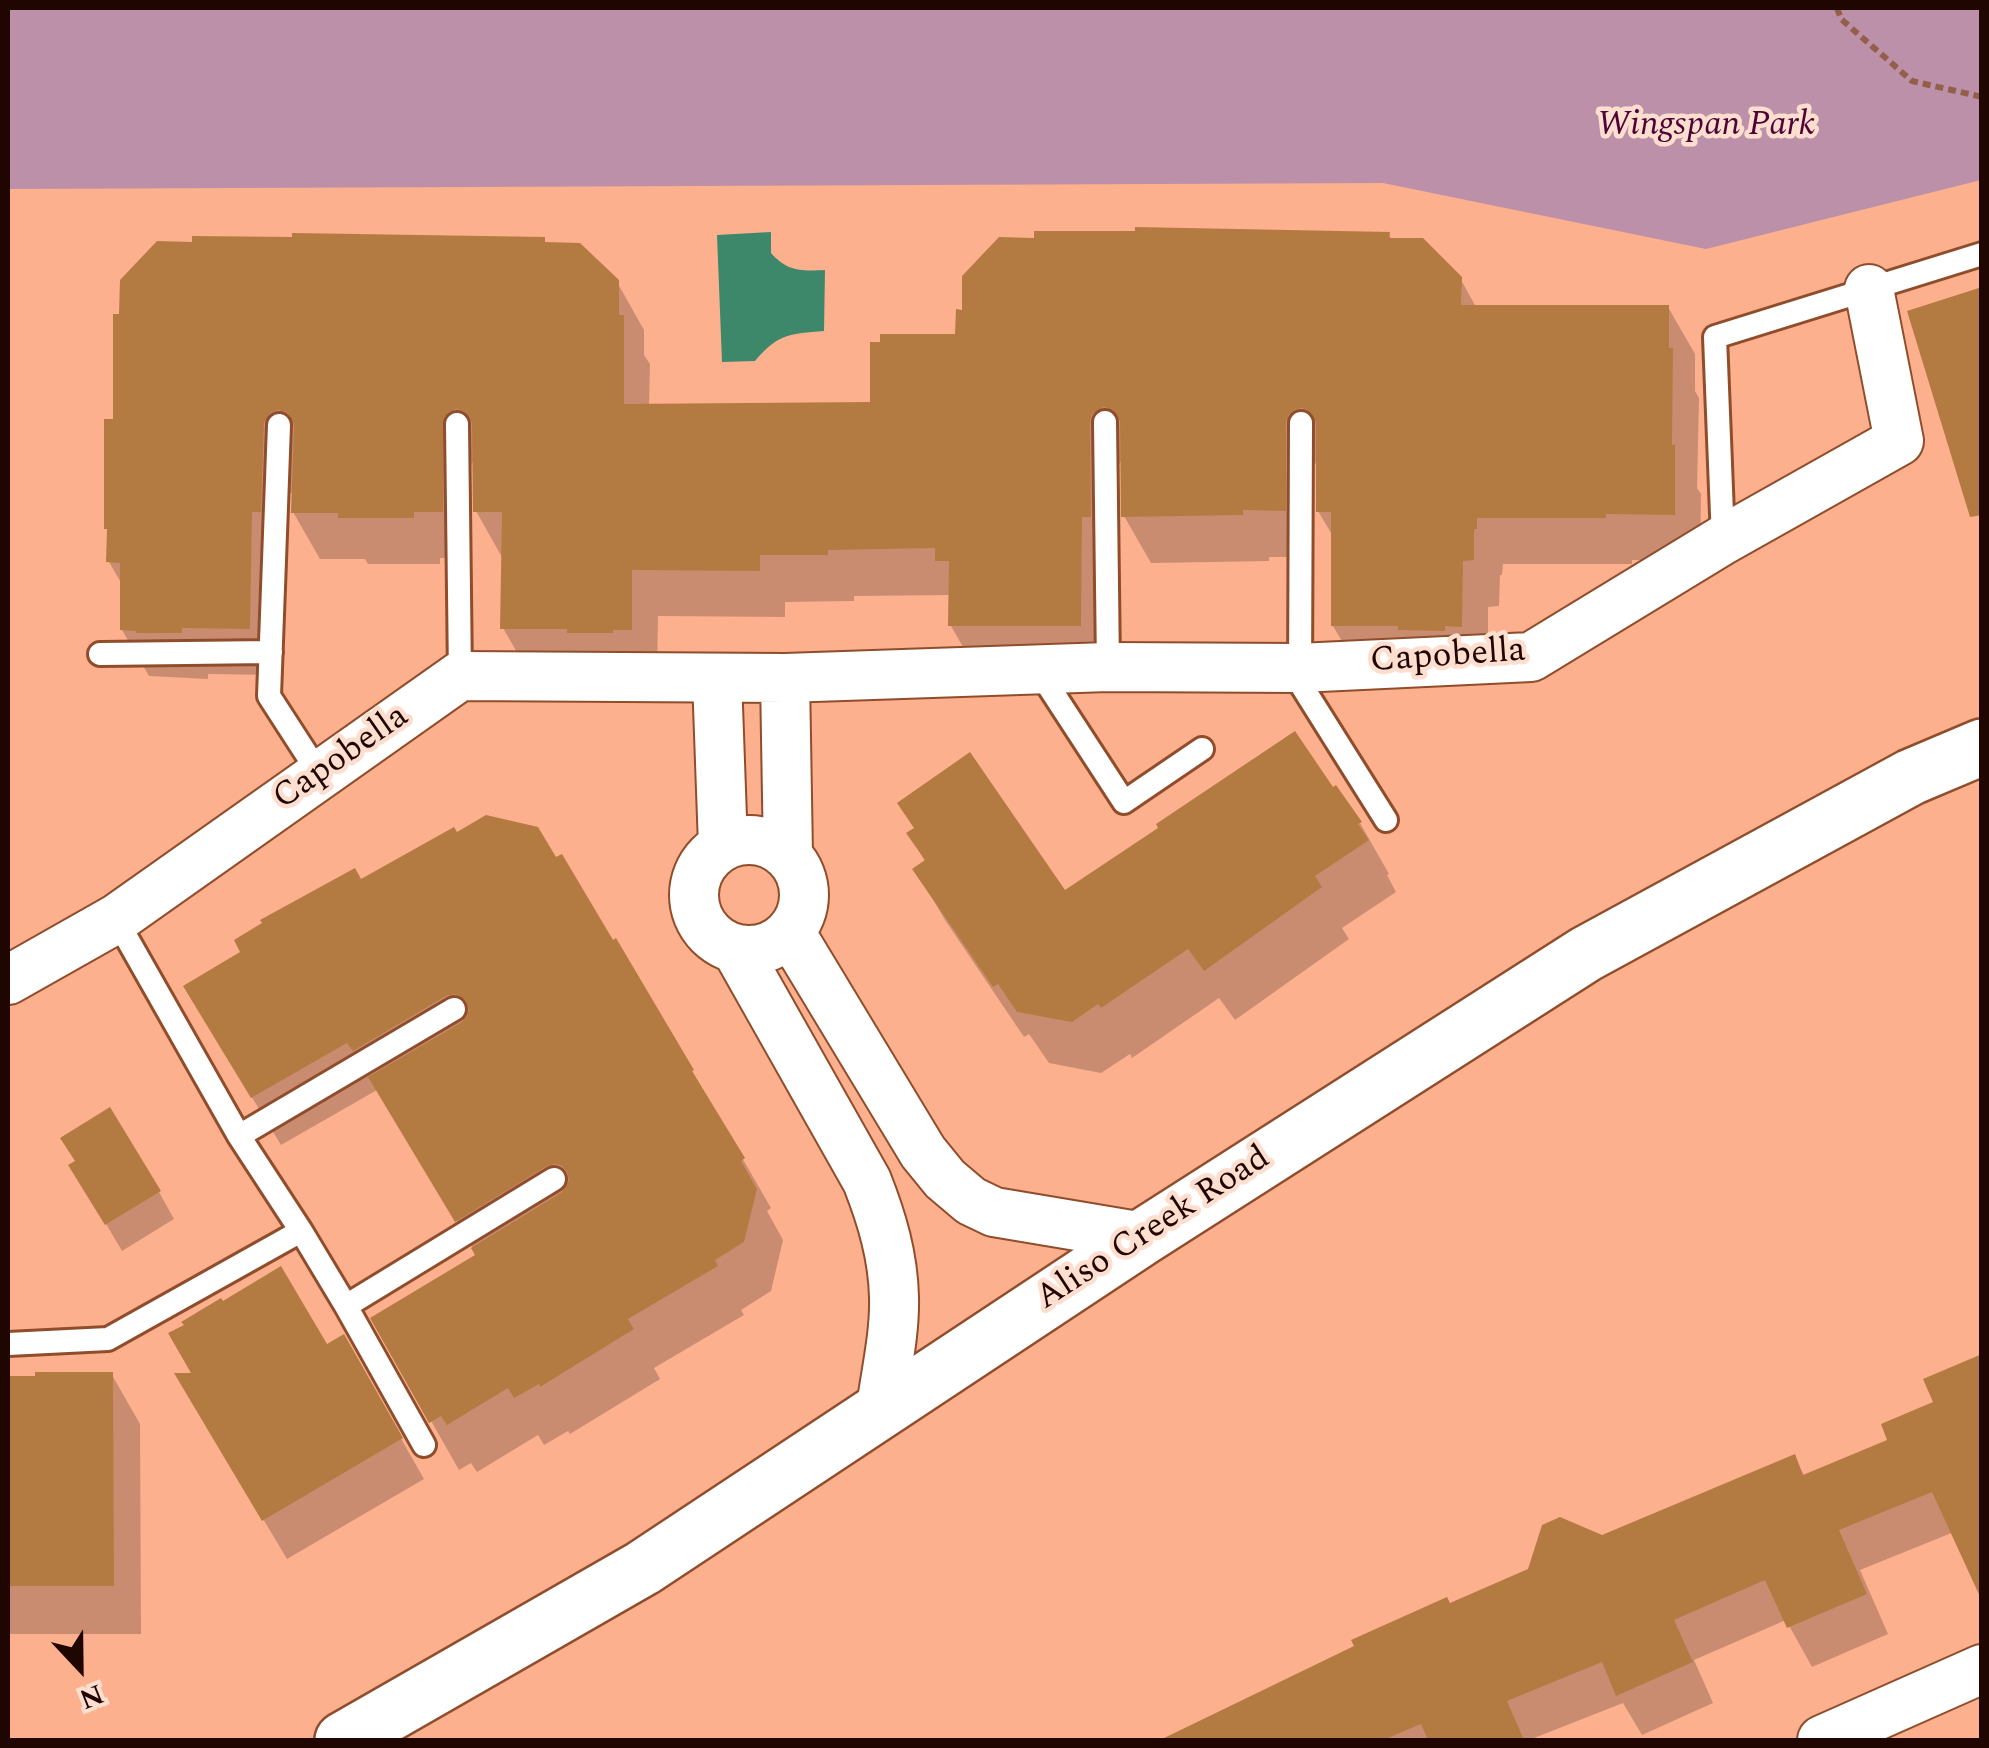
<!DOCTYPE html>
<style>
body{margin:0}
#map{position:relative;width:1989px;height:1748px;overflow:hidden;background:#fcb08d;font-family:Spectral,serif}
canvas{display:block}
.frame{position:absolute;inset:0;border:10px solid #200600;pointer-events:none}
.north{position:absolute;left:30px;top:1618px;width:100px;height:100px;-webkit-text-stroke:8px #fedecf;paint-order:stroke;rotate:158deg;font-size:28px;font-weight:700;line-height:40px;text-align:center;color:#200600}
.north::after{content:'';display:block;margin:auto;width:35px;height:45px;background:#200600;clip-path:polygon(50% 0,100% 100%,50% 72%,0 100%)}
</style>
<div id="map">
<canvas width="1989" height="1748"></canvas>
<div class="frame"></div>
<div class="north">N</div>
</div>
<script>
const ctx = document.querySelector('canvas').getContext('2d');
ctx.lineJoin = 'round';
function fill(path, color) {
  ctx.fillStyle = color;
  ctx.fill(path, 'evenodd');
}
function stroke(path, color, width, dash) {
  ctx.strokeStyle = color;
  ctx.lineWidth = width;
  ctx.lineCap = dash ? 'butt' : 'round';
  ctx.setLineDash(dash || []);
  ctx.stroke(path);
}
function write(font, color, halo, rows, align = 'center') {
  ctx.font = font + ' Spectral,serif';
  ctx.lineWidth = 9;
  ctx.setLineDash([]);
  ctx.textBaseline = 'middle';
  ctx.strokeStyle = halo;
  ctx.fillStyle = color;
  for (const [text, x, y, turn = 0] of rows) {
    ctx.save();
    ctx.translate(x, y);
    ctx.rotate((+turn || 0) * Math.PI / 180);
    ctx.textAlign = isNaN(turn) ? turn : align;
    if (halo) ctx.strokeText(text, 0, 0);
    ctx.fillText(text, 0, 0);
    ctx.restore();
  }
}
fill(new Path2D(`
 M8,8h1973v172l-275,69 -323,-66 -1375,6z`), '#bc90a8');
fill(new Path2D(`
 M771,232v21c17,19 30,18 54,17l-1,61c-35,3 -45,2 -69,30l-33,1 -5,-127z`), '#3d886b');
fill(new Path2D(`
 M1389,234l3,7 68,37 16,29h192l27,47v37l4,7 -2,90 4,6 -1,67 -68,-1v4h-129l-1,11h-2l-1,31 -11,1v66l-128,-1 -27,-46 1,-88 -16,-27v-52l-6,11 -1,87h-42v4l-118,2 -27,-47 -1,-59 -7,13 -9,202 -129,1 -27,-47v-31l-97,1v5l-69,1v15l-127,-1 -1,60 -127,-1 -27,-47v-69l-27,-48 -1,-53 -7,13 1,87h-29v6h-72l-3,-5h-45l-27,-47 1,-19h-5l-3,66 -9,-1 -1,117 -68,-1v5l-59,-3 -27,-46 1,-44 -14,-24 -2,-140 437,-183 3,6 70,37 27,48v25l6,9 -1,42 223,-2 86,-68z
 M1360,823l29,51 -2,1 9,17 -54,36 7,11 -114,81 -16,-22 -87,60 -2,-4 -29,19 -52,-10 -20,-29 -5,3 -79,-117 -29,-50 10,-7 -17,-29 156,60z
 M361,882l331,189 79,137 -4,3 16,29 -12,51 -30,19 3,5 -90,53 6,11 -90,55 -2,-3 -24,14 -6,-10 -61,37 -6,-9 -12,7 -86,-151 105,-62 -95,-159 -6,-8 -96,55 -67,-110z
 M72,1166l87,26 15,27 -52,32z
 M343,1337l81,142 -137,80 -87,-146 -5,-38 131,-28z
 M1982,1357l-28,175 -94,38 28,64 -76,33 -26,-47 -92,40 19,43 -71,32 -19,-32 -94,37h-363l283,-134 345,-149 11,20 86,-35 45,-38z
 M112,1375l28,49 1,210h-133v-256z`), '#0003');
fill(new Path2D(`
 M1135,227l255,5 -1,6h34l39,39 -1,28h208v43h4l-1,97 3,-1v71l-69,-1v4h-129v11h-3v31l-11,1 -1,66 -17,-1v5l-47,-1v-4h-67v-114h-15v-89l-7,-12 -7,-3 -8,2 -5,5 -3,7v89l-43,-1v5l-122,2 -1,-96 -7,-11 -9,-3 -12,7 -2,8 1,95h-9l-1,109h-133l1,-65h-14v-13l-107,2v5h-68v16l-128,-1v60h-19v3h-46v-4h-67l2,-117h-29l-1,-88 -3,-8 -6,-5 -7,-2 -7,3 -5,6 -1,94h-29v6h-76v-5h-47l3,-88 -6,-12 -9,-3 -8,2 -7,11 -3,89h-9l-2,117 -68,-1v5h-46v-2l-16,-1v-67l-14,-1 1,-33h-3v-110h9v-105h6l1,-34 37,-39 35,1v-6l100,1v-4l253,4v5l35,1 39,37v35h5v89l246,-2v-60h10v-8h75l1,-25 6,1v-34l37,-39 35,1v-7h101z
 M1982,287v228l-12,2 -63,-206z
 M1295,731l38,56 3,-2 26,37 -4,2 11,16 -54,36 7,11 -118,84 -16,-22 -87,59 -3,-4 -26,18 -55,-10 -19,-28 -5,3 -81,-118 13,-9 -19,-27 8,-5 -17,-25 73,-51 95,138 93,-62 -2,-4z
 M486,815l52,12 18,30 6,-3 51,86 3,-2 78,132 -2,1 53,87 -4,3 16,28 -13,53 -29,18 3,6 -90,53 6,10 -94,58 -1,-3 -25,14 -6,-10 -61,37 -6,-9 -12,7 -59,-105 105,-63 -4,-7 91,-56 7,-12 -2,-8 -5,-6 -7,-2 -8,2 -92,56 -87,-145 94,-55 7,-12 -3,-9 -11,-7 -9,2 -93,55 -6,-8 -96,55 -68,-112 57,-34 -6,-12 28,-17 -2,-3 95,-52 6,11 93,-52 3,5z
 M110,1107l51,84 -56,34 -37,-60 7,-4 -15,-23z
 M281,1266l46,78 17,-10 59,104 -141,83 -88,-148h17l-23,-40 16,-8 -3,-3 40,-24 2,3z
 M1982,1354v247l-50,-109 -93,38 28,64 -80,34 -22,-48 -91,40 19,42 -77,34 -14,-34 -95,39 17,39h-96l-7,-16 -38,16h-223l194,-94 -3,-6 96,-43 3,6 78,-34 14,-44 18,-8 42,18 193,-81 8,21 84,-35 -6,-16 52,-22 -10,-23z
 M35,1372h78l1,214h-106v-210h27z`), '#b37b41');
const service = new Path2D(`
 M1105,422l3,245
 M1301,423l-1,260 86,137
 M457,424l3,252
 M279,425l-10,271 51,79
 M1723,540l-8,-203 267,-83
 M100,654l171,-2
 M1038,670l86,132 78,-53
 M116,919l123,217 62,95 45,75 78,139
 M239,1136l215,-127
 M346,1306l208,-127
 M8,1344l100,-5 193,-108`);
const minor = new Path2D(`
 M717,678l6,168
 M785,678l3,178
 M694 895a55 55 0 1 1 110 0a55 55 0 1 1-110 0Z
 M790,932l133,220 22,27 26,22 23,11 149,25
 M736,949l131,232c15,38 26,75 27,116 1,37 -8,75 -13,111
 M8,980l108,-61 344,-243 325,2 323,-11 191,1 232,-11 192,-117 176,-99 -30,-152
 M1822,1740l160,-71`);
const secondary = new Path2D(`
 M343,1740l300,-172 500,-331 443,-283 325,-177 71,-30`);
stroke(service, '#904d2b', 28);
stroke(minor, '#904d2b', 52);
stroke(secondary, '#904d2b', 60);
stroke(new Path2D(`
 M1837,8l4,11 71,62 70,16`), '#945f4a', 6, [8, 5]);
stroke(service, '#fff', 22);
stroke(minor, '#fff', 48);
stroke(secondary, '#fff', 55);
write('italic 35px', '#4e0236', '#fedecf', [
 ["Wingspan Park",1706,127]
]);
write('35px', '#200600', '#fedecf', [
 ["Capobella",1448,658,-4],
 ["Capobella",342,759,-35],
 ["Aliso Creek Road",1154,1230,-33]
]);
</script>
